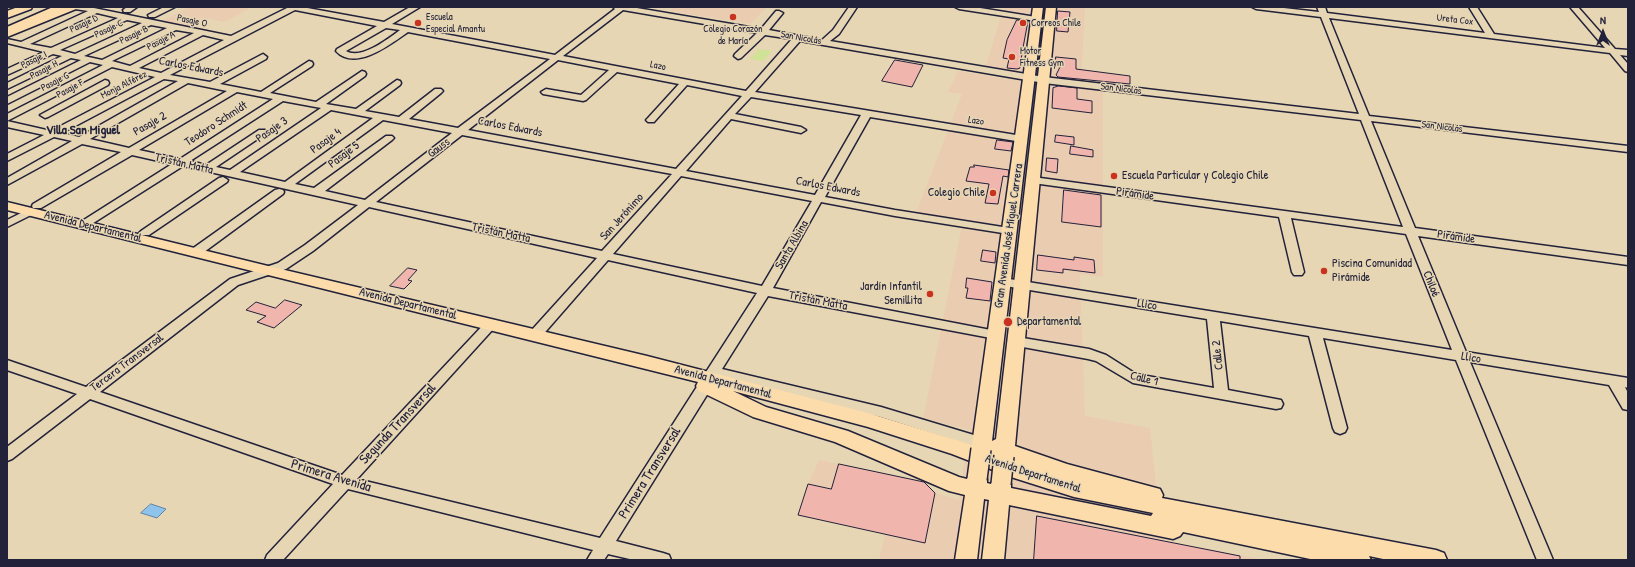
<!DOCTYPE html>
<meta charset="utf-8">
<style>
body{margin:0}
#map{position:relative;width:1635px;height:567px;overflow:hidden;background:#e7d6b3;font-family:"Patrick Hand",sans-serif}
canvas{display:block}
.frame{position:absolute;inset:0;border:8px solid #22223b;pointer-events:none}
.north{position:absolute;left:1583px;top:12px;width:40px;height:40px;-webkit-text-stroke:3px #e7d6b3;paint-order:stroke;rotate:0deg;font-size:11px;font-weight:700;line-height:16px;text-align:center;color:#22223b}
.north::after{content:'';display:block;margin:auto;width:14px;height:18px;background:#22223b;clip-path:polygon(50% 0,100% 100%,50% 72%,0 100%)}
</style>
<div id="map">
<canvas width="1635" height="567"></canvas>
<div class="frame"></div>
<div class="north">N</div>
</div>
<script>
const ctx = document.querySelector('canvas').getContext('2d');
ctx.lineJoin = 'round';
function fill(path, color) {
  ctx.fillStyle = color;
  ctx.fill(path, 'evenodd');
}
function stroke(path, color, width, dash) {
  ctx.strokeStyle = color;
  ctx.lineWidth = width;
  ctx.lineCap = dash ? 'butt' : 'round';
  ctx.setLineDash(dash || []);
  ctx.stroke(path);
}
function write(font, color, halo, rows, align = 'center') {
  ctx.font = font + ' "Patrick Hand",sans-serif';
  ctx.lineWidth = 3;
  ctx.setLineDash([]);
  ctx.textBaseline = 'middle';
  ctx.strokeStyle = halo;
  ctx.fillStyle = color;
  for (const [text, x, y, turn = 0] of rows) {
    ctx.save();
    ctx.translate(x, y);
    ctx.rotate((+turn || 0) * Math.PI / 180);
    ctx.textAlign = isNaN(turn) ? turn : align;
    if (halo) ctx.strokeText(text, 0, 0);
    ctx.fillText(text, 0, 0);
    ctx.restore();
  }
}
fill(new Path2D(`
 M190,7h62l-27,15 -21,-4 -17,8 -26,-5z
 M674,7h93l-17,17 -81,-13z
 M1004,7h81l-4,75 -96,-14z
 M958,71l62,10 83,9v187l-23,-3 5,142 65,12 12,112 103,20h-386l6,-26 -87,-19 10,-31 11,-24 105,21 11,12 24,7 10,-70 -46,-12 40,-198 -47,-7 46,-119 -14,-2z`), '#eaccb1');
fill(new Path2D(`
 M759,49l13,2 -9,10 -13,-2z
 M74,124l24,5 -16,9 -24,-5z`), '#d0e296');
const water = new Path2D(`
 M151,504l15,5 -9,9 -16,-5z`);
fill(water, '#8ec3ec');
stroke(water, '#6383a5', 1);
const building = new Path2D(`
 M1058,11l12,1 -2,20 -11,-1z
 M1017,20l11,1 -6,32 -2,15 -3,1 -10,-1 2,-9 -6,-1 4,-18z
 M1056,57l20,2v10l54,7v8l-72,-7 -2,-2 4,-8 -4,-1z
 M895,60l28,5 -11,22 -30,-6z
 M1059,86l18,2v11l15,2v12l-40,-5 1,-20z
 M1056,135l18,2v8l-19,-3z
 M997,140l16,2 -2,9 -16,-2z
 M1071,146l22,4v7l-23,-3z
 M1047,158l11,1 -1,14 -11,-2z
 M974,165l35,5 -1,7 -5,-1 -5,28 -13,-1 4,-19 -23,-3 4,-14h4z
 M1064,190l37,5v32l-39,-5z
 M983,250l13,2 -1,11 -14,-2z
 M1038,255l36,5v-3l20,3 1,13 -32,-4v4l-26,-3z
 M408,268l9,2 -9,10 4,1 -8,8 -14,-3z
 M967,278l25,4 -2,19 -24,-3 2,-10h-2z
 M285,300l17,5 -28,23 -17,-6 9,-6 -20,-6 10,-8 19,6z
 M839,464l85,18 11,11 -10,50 -127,-28 10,-31 23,5z
 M1037,516l203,40v4h-206z`);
fill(building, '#f0b5ac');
stroke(building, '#22223b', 1);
const minor = new Path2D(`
 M74,7h15l142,29 56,-28 -1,-1h16l82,15 26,-15h10l-28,17 163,31 60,-46 -2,-2h18l130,22 15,-18h3l4,2 -14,17 53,10 11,-10 16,-23h8l-18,27 -9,7 214,36 315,37 -38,-97 -65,-8 -4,-2h23l44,5 -2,-5h8l2,6 158,20 -16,-26h8l17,27 111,14 -35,-41h8l37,42 13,1v6l-8,-1 8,9v8l-3,-1 -15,-18 -281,-35 40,98 259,30v6l-257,-31 44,107 213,29v8l-210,-29 48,116 162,26v10l-3,-1 3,6v17l-5,-1 -14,-24 -139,-23 83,198h-16l-81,-200 -133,-22 24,90 -2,4 -5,2 -5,-2 -2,-4 -24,-92 -89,-15 8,69 53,10 2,4 -2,4 -5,1 -143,-26 -37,-22 -8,-2 -76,-14 -1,-3 1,-3 5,-2 72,12 17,6 30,19 78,14 -7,-69 -208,-34 -2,-3 2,-3 4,-1 449,72 -46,-116 -115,-16 13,54 -2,3h-8l-2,-3 -13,-55 -246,-34 -5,-3 5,-3 370,50 -42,-107 -317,-37 -244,-42 -45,51 267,44 5,3 -5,3 -152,-25 -45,80 70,13 114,18 4,1 2,2 -2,2 -4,1 -114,-18 -74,-14 -48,86 223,43 5,1 1,3 -1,3 -5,1 -228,-43 -46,73 159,38 106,32 2,4 -2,4 -5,2 -101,-32 -173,-42 -2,-3 2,-3 49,-76 -149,-33 -68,78 -5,1 -5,-1 -1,-3 1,-3 67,-74 -228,-51 -56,44 -27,18 -48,16 -138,107 242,83 145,-154 4,-1 4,1 2,3 -2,3 -138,152 243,59 100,-156 5,-1 5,1 2,4 -2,4 -94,151 47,12 6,2 2,5h-37l-26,-6 -4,6h-17l6,-10 -245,-61 -65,71h-18l2,-5 66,-71 -243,-85 -78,60 -5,2v-14l70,-53 -70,-24v-10l79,27 144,-108 48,-16 27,-18 53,-40 -175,-39 -96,61h-8l-2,-2 2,-2 93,-59 -40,-9 -91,53h-8l-1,-2 1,-2 88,-52 -39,-8 -75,41v-7l65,-37 -18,-4 -47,24v-7l37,-19 -37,-8v-6l44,10 104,-54 -43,-10 -105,54v-7l96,-49 -13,-3 -83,42v-7l74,-37 -10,-2 -64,31v-6l55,-27 -9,-2 -46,21v-6l37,-17 -37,-9v-4l14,3 67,-31 -13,-2zM295,10l82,16 -40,23 -1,2c19,21 55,-7 72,-19l142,27 -92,69 -49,-9 32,-26 2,-2 -2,-2h-6l-36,28 -34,-6 35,-26 1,-2 -1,-2 -3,-1 -41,29 -30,-5 39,-28 1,-2 -1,-2 -3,-1 -46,31 -46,-9 42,-27 1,-2 -1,-2 -3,-1 -48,31 -41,-8 46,-25 1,-2 -4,-3 -53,28 -40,-7zM623,10l134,23 -22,21 -1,2 4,3 3,-1 24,-23 27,4 -46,52 -183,-35zM97,13l21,5 -67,30 -21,-4zM127,20l15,3 -67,31 -15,-4zM151,25l16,3 -65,32 -18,-4zM386,28l14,2c-12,9 -39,30 -54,21zM176,30l18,3 -64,33 -18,-5zM203,35l21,5 -63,33 -22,-5zM558,60l51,10 -28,25 -35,-6 -5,3 2,2 40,7 3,-1 31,-28 62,12 -31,34 -2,2 2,2h6l33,-37 55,11 -66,73 -208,-39zM164,79l14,2 -99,56 -17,-4zM188,83l39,8 -98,57 -39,-9zM237,92l36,7 -93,60 -41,-9zM751,97l110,18 -46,80 -129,-24 45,-52 70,14 5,-3 -5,-3 -66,-13zM283,101l38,7 -91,62 -14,-3 49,-33 2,-2 -2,-2h-6l-53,35 -16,-4zM331,110l42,8 -88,64 -45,-10zM383,120l69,13 -87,67 -40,-9 67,-51 2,-2 -2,-2h-6l-72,52 -19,-4zM462,135l210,39 -70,77 -226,-49zM681,176l131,25 -50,85 -149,-32z
 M127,7h10l-7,5h-6l-1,-2z
 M164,7h11l-20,10h-6l-1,-2z
 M955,7h19l62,10 4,2 -4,2 -77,-12z
 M105,80l3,1 1,2 -1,2 -60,32 -3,1 -5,-3z
 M223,177l5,3 -1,2 -78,53h-8l-2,-2 2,-2 78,-53z
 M279,189l4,1 1,2 -1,2 -83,61h-8l-2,-3 2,-3 83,-59z
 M29,209l4,1 1,2 -1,2 -26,13v-7z`);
const major = new Path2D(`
 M18,7h14l-1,2 -24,9v-7z
 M63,7h14l-1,2 -69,28v-7z
 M1033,7h10l-51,434 4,-2 50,-432h10l-41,439 52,18 93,25 3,6 -1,3 274,52 8,3 3,7h-59l-19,-4 2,4h-56l-132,-28 -3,4 -7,3 -164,-34 -5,55h-22l7,-60 -5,-1 -7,61h-22l10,-65 -16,-4 -114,-49 -82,-25 -54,-26 -3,-5 2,-4 -691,-172v-8l261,64 379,90 221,57 104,32zM733,391l135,36 84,27 59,23 63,20 79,16 -2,3 -140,-28v-4l-3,-6 -7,-2 -7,2 -3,6 -4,-1v-4l-3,-6 -7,-2 -7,2 -3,6 -8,-2 -111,-46 -82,-24z`);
const highway = new Path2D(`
 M53,7h16l-2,2 -60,26v-8z`);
stroke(minor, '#22223b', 3);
stroke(major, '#22223b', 3);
stroke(highway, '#22223b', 3);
fill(minor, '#e7d6b3');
fill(major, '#fddcac');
fill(highway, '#fddcac');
const majorBridge = new Path2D(`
 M977,479l4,-30
 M1001,484l3,-28`);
stroke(majorBridge, '#22223b', 22, []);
stroke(majorBridge, '#fddcac', 19);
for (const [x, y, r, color] of [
 [733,17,4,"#c8321e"],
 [418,23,4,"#c8321e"],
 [1023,23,4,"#c8321e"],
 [1012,57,4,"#c8321e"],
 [1114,176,4,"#c8321e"],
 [993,193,4,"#c8321e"],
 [1324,271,4,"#c8321e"],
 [930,294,4,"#c8321e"],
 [1008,322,5,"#c8321e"]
]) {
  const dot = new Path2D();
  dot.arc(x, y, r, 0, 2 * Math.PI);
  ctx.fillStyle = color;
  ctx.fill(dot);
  stroke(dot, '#e7d6b3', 1.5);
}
write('10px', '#22223b', '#e7d6b3', [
 ["Escuela",426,17],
 ["Especial Amantu",426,29],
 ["Correos Chile",1031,23],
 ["Colegio Corazón",733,29,"center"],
 ["de María",733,41,"center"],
 ["Motor",1020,51],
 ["Fitness Gym",1020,63]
], 'left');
write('10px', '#22223b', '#e7d6b3', [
 ["Ureta Cox",1455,20,7],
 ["Pasaje O",192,21,12],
 ["Pasaje D",84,24,-25],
 ["Pasaje C",109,29,-25],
 ["Pasaje B",134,35,-26],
 ["San Nicolás",801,38,10],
 ["Pasaje A",161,41,-27],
 ["Pasaje I",34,60,-26],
 ["Lazo",658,66,11],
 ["Pasaje H",44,70,-27],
 ["Pasaje G",55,82,-27],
 ["Monja Alférez",124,85,-27],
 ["Pasaje F",70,89,-28],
 ["San Nicolás",1121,89,7],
 ["Lazo",976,121,9],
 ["San Nicolás",1442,127,7]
]);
write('12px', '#22223b', '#e7d6b3', [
 ["Carlos Edwards",191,67,11],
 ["Pasaje 2",150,124,-30],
 ["Teodoro Schmidt",216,124,-33],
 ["Carlos Edwards",510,127,11],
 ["Pasaje 3",272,130,-35],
 ["Pasaje 4",326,141,-36],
 ["Gauss",439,148,-37],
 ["Pasaje 5",344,155,-37],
 ["Tristán Matta",184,164,13],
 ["Carlos Edwards",828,187,11],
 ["Pirámide",1135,194,8],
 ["San Jerónimo",622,217,-48],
 ["Avenida Departamental",93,227,14],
 ["Tristán Matta",501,233,12],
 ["Gran Avenida José Miguel Carrera",1009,236,-82],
 ["Pirámide",1456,237,8],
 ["Santa Albina",792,245,-60],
 ["Chiloé",1431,284,68],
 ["Tristán Matta",818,301,11],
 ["Avenida Departamental",408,304,14],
 ["Llico",1147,305,9],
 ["Calle 2",1218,355,-96],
 ["Llico",1471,358,9],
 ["Tercera Transversal",127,363,-37],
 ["Calle 1",1144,379,14],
 ["Avenida Departamental",723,382,15],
 ["Avenida Departamental",1033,474,18]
]);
write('12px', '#22223b', '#e7d6b3', [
 ["Escuela Particular y Colegio Chile",1122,176],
 ["Colegio Chile",985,193,"right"],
 ["Piscina Comunidad",1332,264],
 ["Pirámide",1332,278],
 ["Jardín Infantil",922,287,"right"],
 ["Semillita",922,301,"right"],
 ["Departamental",1017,322]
], 'left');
write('bold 13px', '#22223b', '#e7d6b3', [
 ["Villa San Miguel",83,131]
]);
write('14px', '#22223b', '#e7d6b3', [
 ["Segunda Transversal",398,424,-47],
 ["Primera Transversal",650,473,-58],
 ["Primera Avenida",331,476,17]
]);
</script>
